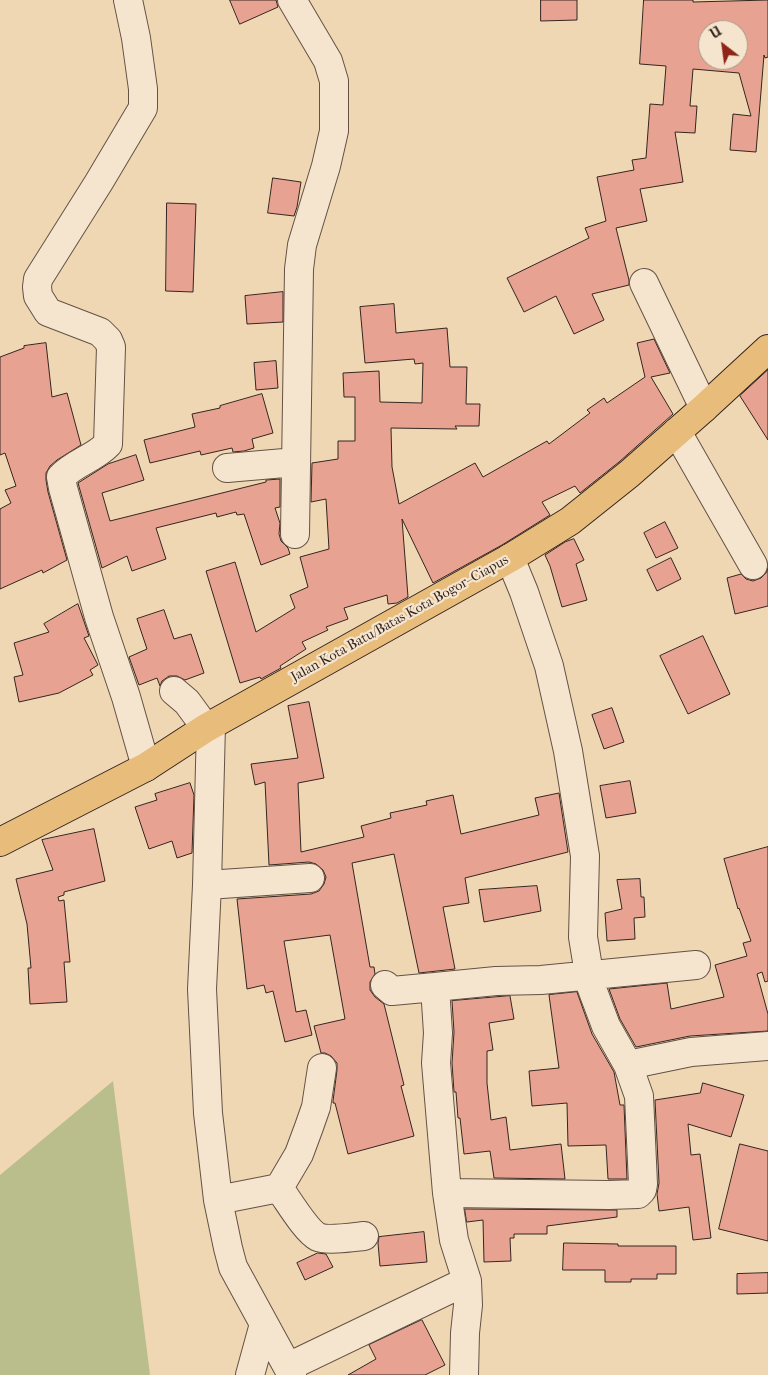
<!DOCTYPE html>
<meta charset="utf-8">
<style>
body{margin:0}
#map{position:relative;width:768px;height:1375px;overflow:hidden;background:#f0d7b4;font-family:"IM FELL French Canon",serif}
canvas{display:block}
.north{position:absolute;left:698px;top:20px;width:50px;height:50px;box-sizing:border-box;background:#f5e5ce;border:1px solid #a89888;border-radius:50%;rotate:330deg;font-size:14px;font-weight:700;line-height:20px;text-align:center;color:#342520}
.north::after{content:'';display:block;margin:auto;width:18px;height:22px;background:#8f2418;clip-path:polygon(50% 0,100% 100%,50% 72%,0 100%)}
</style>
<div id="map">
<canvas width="768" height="1375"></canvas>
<div class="north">U</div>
</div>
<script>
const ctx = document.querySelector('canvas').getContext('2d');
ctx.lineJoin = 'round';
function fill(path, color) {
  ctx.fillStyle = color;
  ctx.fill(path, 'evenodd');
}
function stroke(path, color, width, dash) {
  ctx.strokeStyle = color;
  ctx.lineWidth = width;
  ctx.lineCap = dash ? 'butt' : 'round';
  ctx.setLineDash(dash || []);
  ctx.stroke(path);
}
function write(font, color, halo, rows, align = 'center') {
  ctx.font = font + ' "IM FELL French Canon",serif';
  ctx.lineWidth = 4.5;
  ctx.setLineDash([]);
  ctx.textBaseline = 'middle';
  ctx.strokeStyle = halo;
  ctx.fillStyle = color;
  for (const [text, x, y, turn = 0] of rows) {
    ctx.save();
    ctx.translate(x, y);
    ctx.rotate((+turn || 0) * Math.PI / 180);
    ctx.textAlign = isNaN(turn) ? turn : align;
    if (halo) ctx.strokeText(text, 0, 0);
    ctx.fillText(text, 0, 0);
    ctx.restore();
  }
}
fill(new Path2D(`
 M113,1081l37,294h-150v-200z`), '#babe8c');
const building = new Path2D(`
 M230,0h46l2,7 -38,17z
 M541,0h36v20l-36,1z
 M644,0h49v2l75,-2v57l-3,1 -1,-3 -8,97 -26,-2 3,-36 18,2 -12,-43 -46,-4 -3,37h7l-2,27 -20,-1 8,50 -43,7 7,32 -31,7 13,52v5l-37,9 12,26 -30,14 -18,-38 -32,16 -17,-34 82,-40 -4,-10 21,-7 -9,-44 37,-7 -2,-10 14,-2 4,-54 13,1 3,-39 -26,-2zM708,30h30v30h-30z
 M273,178l28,4 -4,25 -3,9 -26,-3z
 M167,203l29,1 -3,88 -27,-1z
 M283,292v30l-36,2 -2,-28z
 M394,304l2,29 51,-5 3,39h17l-1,37h14l-1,22h-24l2,3 -66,-1 1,39 7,37 76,-41 8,14 64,-36 2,3 41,-31 -3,-3 17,-12 3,5 38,-26 -8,-34 17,-4 16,34 -19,4 22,37 -54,48 -39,31 -5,-7 -33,16 8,13 -48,30 -69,38 -31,-64 6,78 -11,6 -9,1 -1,-9 -43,13 4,11 -22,8 2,3 -26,12 4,7 -26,17 1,2 -20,11 -1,-2 -20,6 -34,-112 29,-9 21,70 39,-24 -5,-13 18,-8 -8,-30 29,-8 -3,-50 -15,3 1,-39 26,-4v-18h17v-44h-11l-1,-24 36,-2 1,31 42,1 1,-40 -8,1 -1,-5 -49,4 -5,-56z
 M46,343l6,54 15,-4 14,52 -24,15 -7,6 -4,7v7l2,12 19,68 -24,13 -1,-3 -42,19v-80l11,-6 -6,-13 11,-4 -11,-33 -5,2v-98l24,-9v-2z
 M276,361l2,27 -22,2 -2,-27z
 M768,370v70l-28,-44z
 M262,394l11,39 -21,6 2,9 -10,3 -11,1 -1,-4 -31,7 -1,-4 -50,12 -6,-23 51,-13 -3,-13 28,-6v-2z
 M136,455l8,25 -42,13 8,28 156,-39v-2l14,-1v28l-5,1 5,15 -1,11 2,7 7,7 2,6 -29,11 -17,-51 -7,1 -1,-3 -19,5 -1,-4 -60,15 10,31 -34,12 -5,-15 -25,12 -24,-85 30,-19z
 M665,522l13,26 -22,10 -12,-25z
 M574,539l10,21 -8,4 11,36 -25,7 -12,-41 -5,-11 20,-13z
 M671,558l10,21 -24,12 -10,-21z
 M768,568v38l-33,8 -8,-36 14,-4 5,5 7,2 8,-3 5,-5z
 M78,604l11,32 -5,2 14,27 -8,5 3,5 -34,18 -40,9 -5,-25 9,-2 -9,-32 35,-11 -5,-8z
 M164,610l10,29 17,-5 13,39 -19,7 -8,-4h-8l-7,5 -2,5 -3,-8 -18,7 -10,-28 18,-8 -10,-30z
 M703,636l27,58 -42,20 -28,-58z
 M309,702l15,76 -26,5 3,69 63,-15 -3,-11 30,-8 -1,-5 37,-8 -1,-4 27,-6 8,39 78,-19 -4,-17 24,-5 9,59 -103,26 4,25 -26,4 12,62 -36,4 -25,-119 -42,9 18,104h4l1,7 -5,8v8l5,7 9,7 20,81 -3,1 13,50 -66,18 -13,-51h-2v-2l4,-31v-7l-6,-7 -6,-3h-4l-7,-27 31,-7 -15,-84 -46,6 12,71 10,-2 6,25 -27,7 -12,-51 -7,2 -2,-8 -17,4 -10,-90 74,-5 8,-3 5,-7 2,-7 -3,-7 -7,-6 -7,-2 -40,3 -4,-83 -10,3 -4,-21 47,-6 -10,-52z
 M612,708l12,34 -20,7 -12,-34z
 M630,781l6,32 -30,5 -6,-32z
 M190,783l4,12 -2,58 -15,5 -5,-17 -23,8 -14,-42 22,-7 -2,-6z
 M94,829l11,52 -41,11v3l-6,2 1,4 5,-1 6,62h-6l3,40 -37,2 -2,-36h3l-4,-44 -11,-45 37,-9 -11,-30z
 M768,847v134l-3,1 -3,-10 -5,2 11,40v17l-78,5 -54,11 -16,-28 -11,-30 58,-6 4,26 53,-12 -9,-32 32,-9 -4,-13 8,-2 -12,-33 -1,1 -14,-50z
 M640,879l1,18h3l1,20 -11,1 1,21 -28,2 -2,-28 17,-4 -5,-29z
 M537,886l4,25 -57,11 -5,-32z
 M577,992l15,42 22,38 6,33h4l3,74h-19l-2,-34 -38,1 -1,-43 -35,3 -3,-35 30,-3 -10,-73z
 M510,996l4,23 -25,4 4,27 -6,1v32l4,37 15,-3 4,33 51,-6 4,35 -71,-1 -4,-27 -26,3 -4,-36h-2l-2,-26h-2l-2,-29 2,-31 -2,-31z
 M703,1083l41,12 -13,42 -43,-13 3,31 9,-1 11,84 -18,2 -4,-33 -30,4 -2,-17 2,-11 -4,-83 45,-7z
 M740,1144l28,7v90l-49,-12z
 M465,1209l152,1v7l-70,9v8h-33v4h-4l1,23 -27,1 -1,-42 -16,2z
 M424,1232l3,30 -47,4 -2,-23 1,-6z
 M564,1243l54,1v2h58v28h-19v5h-26v3h-26v-12h-42z
 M318,1253l8,1 7,13 -28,13 -8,-17z
 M768,1273v20l-31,1v-20z
 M422,1320l23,45 -20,10h-77l28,-16 -7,-14z`);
fill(building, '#e8a291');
stroke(building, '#342520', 1);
const minor = new Path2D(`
 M128,0l8,38 7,51v19l-44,74 -61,97 -1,8 1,9 10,16 52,20 8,8 3,7 -3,97c-13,14 -34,19 -47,33l2,11 36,129 27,80 20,70
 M292,0l36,61 6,20v50l-8,35 -24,79 -3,24 -4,265
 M644,283l60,125
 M677,432l76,133
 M227,468l69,-6
 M174,691l13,11 19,26
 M211,725l-4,160 -5,104 6,124 10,87 10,48 5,19 59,108
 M207,885l103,-7
 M385,985l7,6 43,-4
 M628,1065l63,-13 77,-6
 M279,1188c9,12 27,43 39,49 9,4 36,0 46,-1
 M447,1193l162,2 29,-1 4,-4 1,-6 -4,-88 -11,-31 -22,-39 -15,-40 -8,-49 2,-81 -17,-105 -19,-85 -25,-74 -14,-34
 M218,1200l61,-12 20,-34 10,-27 7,-20 6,-39
 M288,1367l179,-86 -13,-41 -7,-47 -11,-130 2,-30 -3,-46 61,-6 45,-1 155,-15
 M250,1375l14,-51
 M464,1375l1,-42 3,-28 -1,-24`);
const major = new Path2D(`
 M0,842l146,-75 60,-39 304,-170 60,-37 59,-47 75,-66 64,-59`);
stroke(minor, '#635245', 30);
stroke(major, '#342520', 30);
stroke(minor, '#f5e5ce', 28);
stroke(major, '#e8bc7a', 28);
write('14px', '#342520', '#f5e5ce', [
 ["Jalan Kota Batu/Batas Kota Bogor–Ciapus",400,619,-29]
]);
</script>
